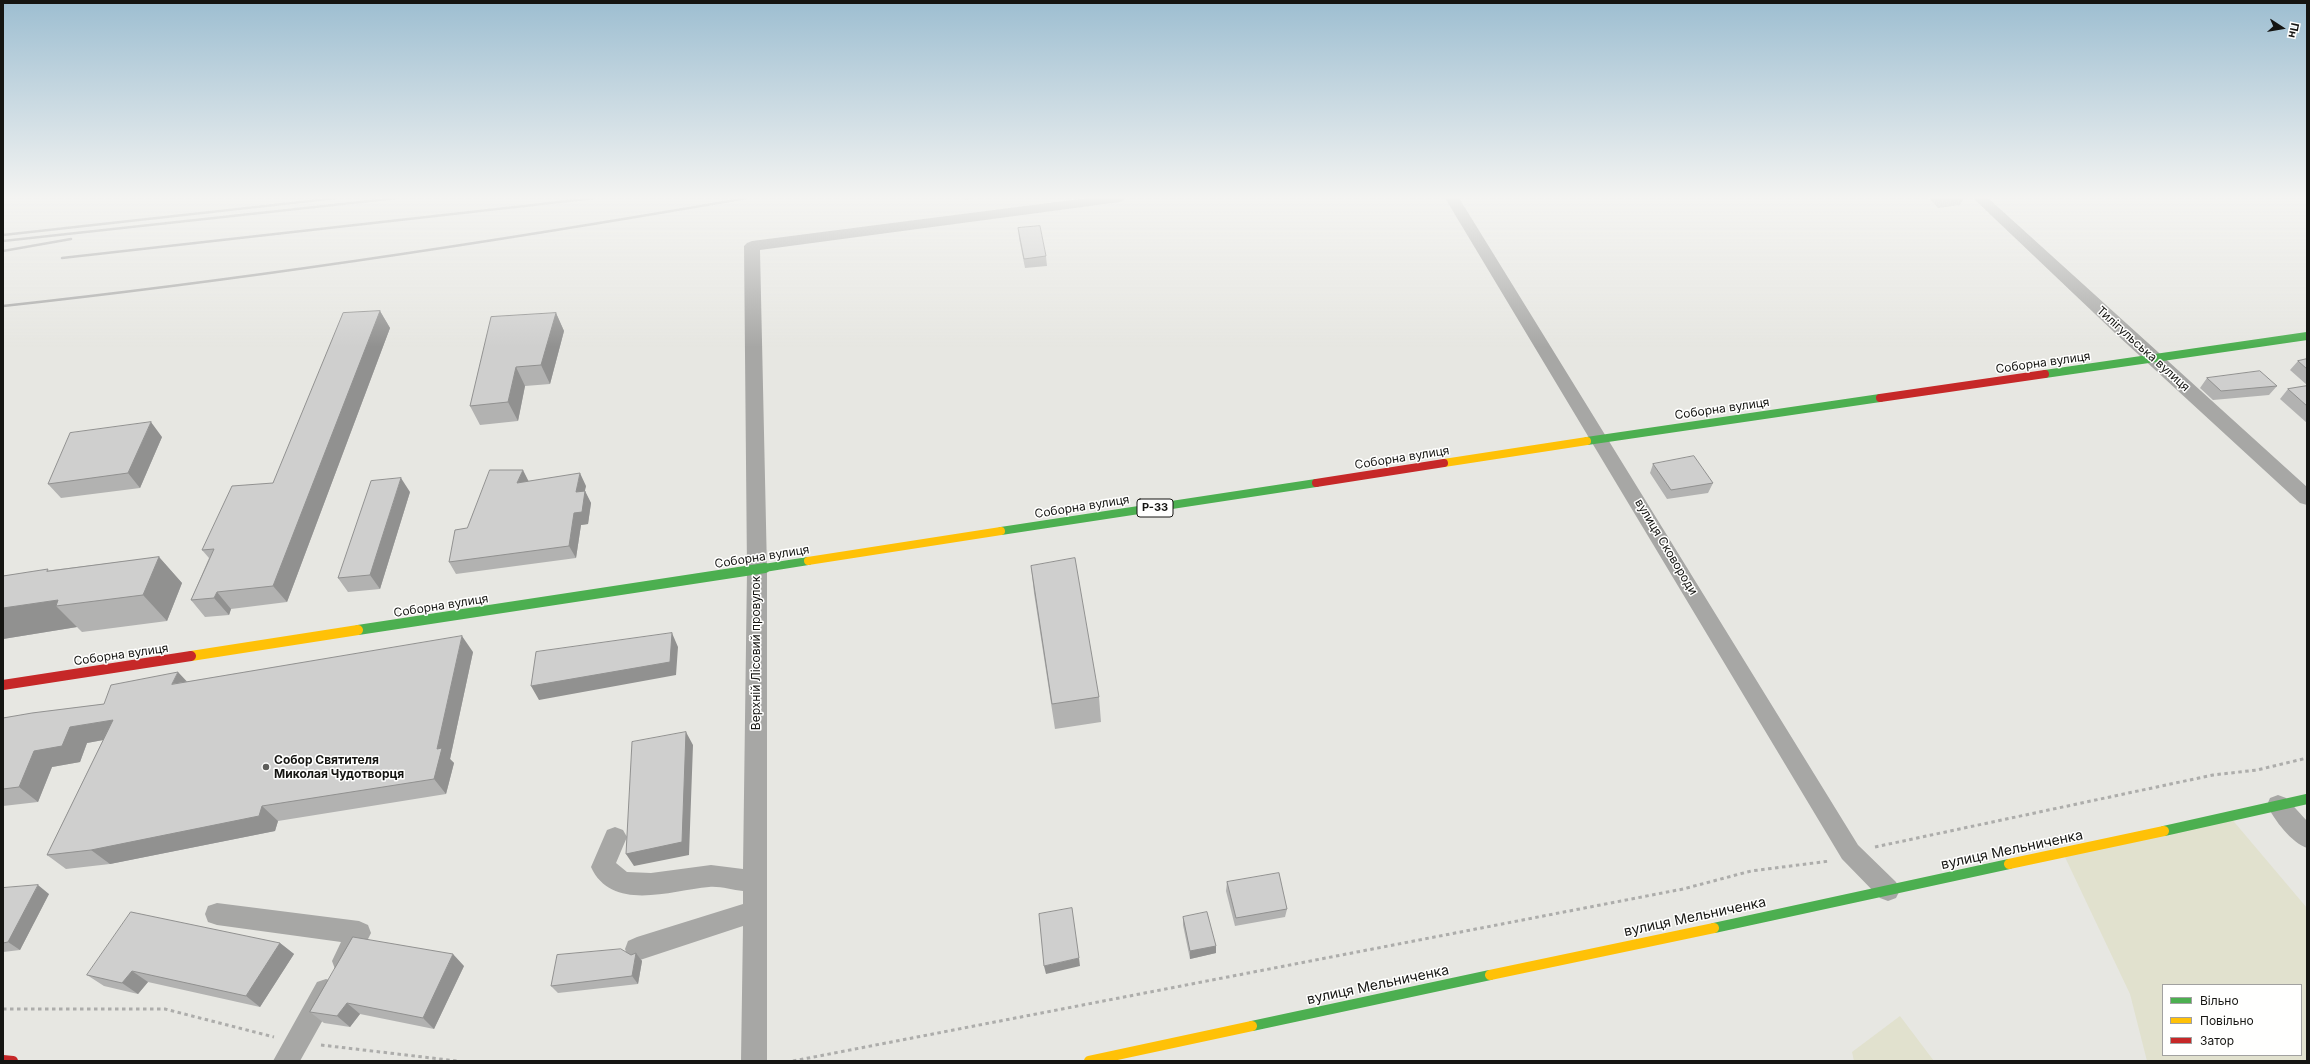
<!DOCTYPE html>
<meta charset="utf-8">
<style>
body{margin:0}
#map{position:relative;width:2310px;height:1064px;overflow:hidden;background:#e7e7e2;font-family:Inter,sans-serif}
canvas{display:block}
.frame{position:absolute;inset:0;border:4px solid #151512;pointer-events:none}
.legend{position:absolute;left:2162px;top:984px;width:140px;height:72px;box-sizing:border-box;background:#fffffe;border:1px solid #a1a1a0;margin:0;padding:5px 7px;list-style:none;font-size:12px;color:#151512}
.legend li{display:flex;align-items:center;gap:8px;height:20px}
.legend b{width:20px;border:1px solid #a1a1a0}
.north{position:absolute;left:2262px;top:8px;width:40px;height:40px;-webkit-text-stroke:3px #fffffe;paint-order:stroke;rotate:102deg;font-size:11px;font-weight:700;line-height:16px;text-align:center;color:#151512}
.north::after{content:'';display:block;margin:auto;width:14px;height:18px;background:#151512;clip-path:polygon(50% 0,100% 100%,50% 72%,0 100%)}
</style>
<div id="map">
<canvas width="2310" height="1064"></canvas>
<div class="frame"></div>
<ul class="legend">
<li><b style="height:5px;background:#4caf50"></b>Вільно</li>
<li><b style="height:5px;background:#ffc107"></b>Повільно</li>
<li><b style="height:5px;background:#c62828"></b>Затор</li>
</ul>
<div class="north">Пн</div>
</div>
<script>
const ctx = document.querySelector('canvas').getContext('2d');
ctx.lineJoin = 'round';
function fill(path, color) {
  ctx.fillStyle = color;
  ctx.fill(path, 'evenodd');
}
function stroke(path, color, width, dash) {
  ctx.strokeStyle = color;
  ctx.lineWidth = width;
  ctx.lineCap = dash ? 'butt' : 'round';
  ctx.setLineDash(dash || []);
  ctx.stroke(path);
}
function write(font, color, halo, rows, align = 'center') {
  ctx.font = font + ' Inter,sans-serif';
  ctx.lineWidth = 3;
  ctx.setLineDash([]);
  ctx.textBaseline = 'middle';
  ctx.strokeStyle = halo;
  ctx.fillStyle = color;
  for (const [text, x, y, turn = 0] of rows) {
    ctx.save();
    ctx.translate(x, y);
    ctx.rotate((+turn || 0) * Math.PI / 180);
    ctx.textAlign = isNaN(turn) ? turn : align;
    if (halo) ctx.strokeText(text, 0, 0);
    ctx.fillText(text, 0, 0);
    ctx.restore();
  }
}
fill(new Path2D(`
 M2230,817l77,91v153h-160l-17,-67 -67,-141zM2163,985h138v70h-138z
 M1900,1016l34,45h-80l-2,-9z`), '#e1e1ce');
stroke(new Path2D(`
 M1875,847l338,-72 44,-5 50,-12
 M3,1009h162l109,28
 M321,1045l136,16
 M793,1061l890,-172 68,-18 79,-10`), '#adadab', 3, [3.5, 3.5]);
fill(new Path2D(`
 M1087,198h40l-7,4 -360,48 7,320v491h-26l2,-135 -106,35 -9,-4 -3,-8 3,-8 9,-4 106,-33v-13c-11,-1 -23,-5 -34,-4 -37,3 -97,26 -118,-20l16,-37 8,-3 8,3 4,7 -11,26 11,9 24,1 60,-8 32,4 4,-299 -3,-324 3,-3 5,-2z
 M1445,198h14l399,647 38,37 4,8 -4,8 -8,3 -8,-3 -38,-39z
 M1973,198h15l319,289v18l-7,-2 -185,-170z
 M2278,795l8,3 21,23v27c-15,-5 -33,-28 -40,-43l3,-7z
 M217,903l142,18 9,4 3,8 -18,36 -9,4 -9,-4 -3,-8 9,-19 -124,-17 -9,-3 -3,-8 3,-8z
 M326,979l9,3 4,9 -39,70h-27l44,-79z`), '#a7a7a5');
stroke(new Path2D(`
 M2045,374l262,-38
 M1587,441l293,-43
 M1001,531l315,-48
 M758,569l50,-8`), '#4caf50', 8);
stroke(new Path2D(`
 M358,630l407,-62
 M2164,831l143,-32
 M1714,928l295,-64
 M1252,1026l238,-51`), '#4caf50', 10);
stroke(new Path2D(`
 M1444,463l143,-22
 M808,561l193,-30`), '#ffc107', 8);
stroke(new Path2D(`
 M191,656l167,-26
 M2009,864l155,-33
 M1490,975l224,-47
 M1089,1061l163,-35`), '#ffc107', 10);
stroke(new Path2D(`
 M1880,398l165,-24
 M1316,483l128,-20`), '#c62828', 8);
stroke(new Path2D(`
 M3,685l188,-29
 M3,1060l10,1`), '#c62828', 10);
stroke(new Path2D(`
 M3,235l334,-37
 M3,241l394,-43
 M3,251l68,-12
 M62,258l533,-60
 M3,306c249,-27 497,-65 744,-108`), '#a7a7a6', 2.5);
fill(new Path2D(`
 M1929,198h35l-4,7 -22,3z
 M1018,228l28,28 1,10 -22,2 -6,-30z
 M380,311l10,17 -103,274 -56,7 -2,6 -24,2 -14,-17 18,-42 -7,-8 71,-67z
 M556,313l8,18 -14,53 -25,2 -7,35 -38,4 -10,-19z
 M2307,359v26l-17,-15 8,-9z
 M2207,378l70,8 -8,9 -56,5 -13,-12z
 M2307,386v37l-27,-24 8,-10z
 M162,437l-22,51 -79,10 -13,-14z
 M1653,464l60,19 -5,10 -41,6 -17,-26z
 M529,482l57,4 -2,5h1l6,12 -3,21 -7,1 -5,33 -120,16 -7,-12 18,-34z
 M410,492l-30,97 -32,3 -10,-14z
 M159,557l23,26 -15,38 -85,11 -5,-5 -74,12v-63z
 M1031,566l68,131 2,25 -46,7 -21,-136z
 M473,652l-23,107 4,4 -8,31 -168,27 -3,10 -165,33 -44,5 -19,-14 56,-115 -16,3 -7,19 -28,5 -14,35 -35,4v-88l101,-14 83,-22z
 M1227,882l60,27 -2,8 -50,9 -9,-35z
 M3,888l46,6 -29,56 -17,2z
 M1183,917l33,29v7l-26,6 -7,-34z
 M280,943l14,11 -34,53 -112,-25 -10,12 -34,-8 -17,-11z
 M636,953l6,8 -4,23 -80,9 -7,-7 80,-31z
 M464,966l-30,63 -74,-15 -10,13 -26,-4 -14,-11z`), '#b2b2b1');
fill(new Path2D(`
 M965,198h13l-13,2z
 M380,311l10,17 -103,274 -14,-16z
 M556,313l8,18 -14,53 -9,-19z
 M516,367l9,19 -7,35 -10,-19z
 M151,422l11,15 -22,51 -12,-15z
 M523,470l6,12 -12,1z
 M580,473l6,13 -4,18 -6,-12z
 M401,478l9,14 -30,97 -10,-14z
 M585,491l6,12 -3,21 -7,1 -5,33 -7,-12 5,-33z
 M159,557l23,26 -15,38 -24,-26z
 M217,592l14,17 -2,6 -15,-17z
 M58,600l-2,6 21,21 -74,12v-31z
 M672,633l6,14 -2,28 -137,25 -8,-14z
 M462,636l11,16 -23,107 4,4 -8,31 -12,-15 3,-30z
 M178,672l15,16 -21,-4z
 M113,720l17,15 -43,8 -7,19 -28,5 -14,35 -19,-15 15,-36 36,-24z
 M686,732l7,13 -4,110 -55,11 -8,-12z
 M262,806l16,15 -3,10 -165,33 -19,-14z
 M38,885l11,9 -29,56 -12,-8z
 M280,943l14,11 -34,53 -14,-11z
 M1216,946v7l-26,6v-8z
 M636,953l6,8 -4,23 -6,-8z
 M453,954l11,12 -30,63 -11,-11z
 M1079,958l1,8 -34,8 -2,-8z
 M132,971l16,11 -10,12 -16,-11z
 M347,1003l13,11 -10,13 -13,-11z`), '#919190');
const building = new Path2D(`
 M1040,226l6,30 -22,3 -6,-31z
 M380,311l-107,275 -56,6 -3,6 -23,2 23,-51 -12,1 30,-64 41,-3 70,-170z
 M556,313l-15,52 -25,2 -8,35 -38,4 21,-89z
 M2307,359v10l-9,-8z
 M2260,371l17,15 -56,5 -14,-13z
 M2307,386v20l-19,-17z
 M151,422l-23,51 -80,11 22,-51z
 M1694,456l19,27 -42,7 -18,-26z
 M490,470h33l-6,13 63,-10 -4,19 9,-1 -3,21 -8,1 -5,33 -120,16 6,-32 12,-2z
 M401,478l-31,97 -32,3 33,-97z
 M159,557l-16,38 -87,11 2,-6 -55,8v-32l45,-7 -1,2z
 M1075,558l24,139 -47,7 -21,-138z
 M672,633l-2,29 -139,24 5,-34z
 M462,636l-25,113 5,-1 -8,31 -172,27 -3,10 -168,34 -44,5 66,-135 -43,7 -8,19 -28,5 -15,36 -16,2v-71l29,-5 72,-9 7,-19 67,-13 -6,12z
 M686,732l-4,110 -56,12 6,-112z
 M1279,873l8,36 -51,9 -9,-36z
 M38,885l-30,57 -5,1v-55z
 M1072,908l7,50 -35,8 -5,-52z
 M131,912l149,31 -34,53 -114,-25 -10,12 -35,-8z
 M1207,912l9,34 -26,5 -7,-34z
 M353,937l100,17 -30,64 -76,-15 -10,13 -27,-4z
 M621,949l10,6 5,-2 -4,23 -81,10 6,-31z`);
fill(building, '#cfcfce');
stroke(building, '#919190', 1);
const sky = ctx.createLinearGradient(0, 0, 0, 347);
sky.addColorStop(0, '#9dbed1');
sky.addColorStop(0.57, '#f4f4f2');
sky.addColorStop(1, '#f4f4f200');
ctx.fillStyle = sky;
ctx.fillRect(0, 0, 2310, 347);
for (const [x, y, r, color] of [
 [266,767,4,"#5e5e5b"]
]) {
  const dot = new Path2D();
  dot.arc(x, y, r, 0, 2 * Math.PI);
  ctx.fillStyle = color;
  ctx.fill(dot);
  stroke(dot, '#fffffe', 1.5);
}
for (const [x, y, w] of [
 [1155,508,36]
]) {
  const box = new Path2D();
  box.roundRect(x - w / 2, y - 9, w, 18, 3);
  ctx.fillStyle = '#fffffe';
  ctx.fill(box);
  stroke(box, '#151512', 1);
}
write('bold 11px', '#151512', null, [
 ["Р-33",1155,508]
]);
write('12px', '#151512', '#fffffe', [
 ["Тилігульська вулиця",2143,349,42],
 ["Соборна вулиця",2043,363,-8],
 ["Соборна вулиця",1722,409,-8],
 ["Соборна вулиця",1402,458,-9],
 ["Соборна вулиця",1082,507,-9],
 ["вулиця Сковороди",1666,547,59],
 ["Соборна вулиця",762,557,-9],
 ["Соборна вулиця",441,606,-9],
 ["Верхній Лісовий провулок",756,653,-90],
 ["Соборна вулиця",121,655,-8]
]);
write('bold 12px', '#151512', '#fffffe', [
 ["Собор Святителя",274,760],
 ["Миколая Чудотворця",274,774]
], 'left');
write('14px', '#151512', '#fffffe', [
 ["вулиця Мельниченка",2012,850,-12],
 ["вулиця Мельниченка",1695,917,-12],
 ["вулиця Мельниченка",1378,985,-12]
]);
</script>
